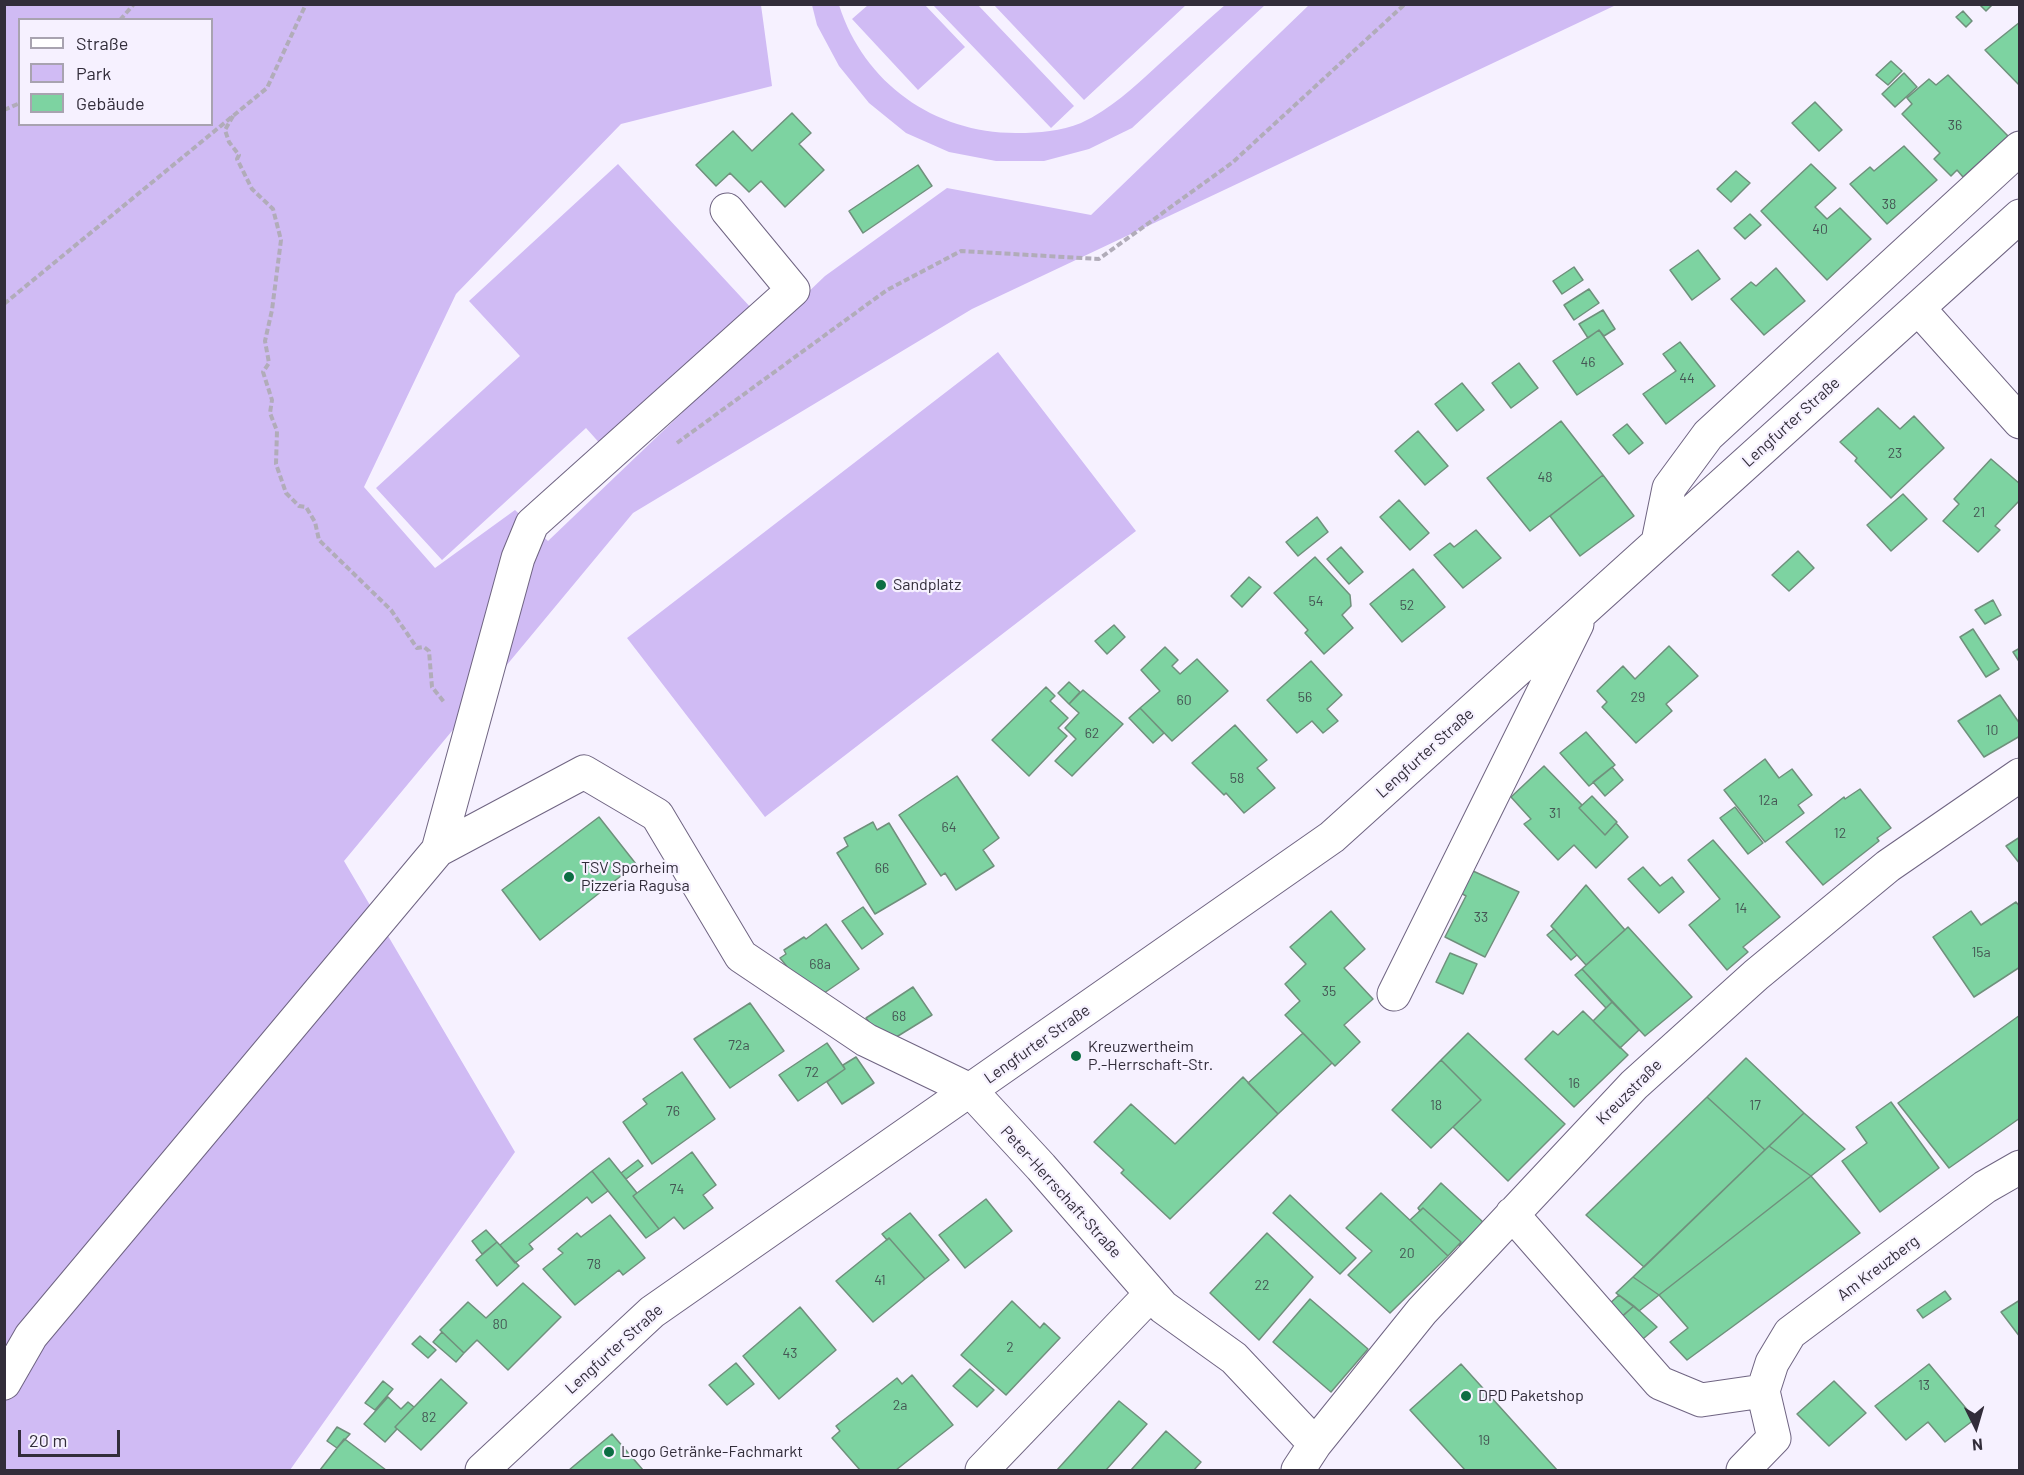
<!DOCTYPE html>
<meta charset="utf-8">
<style>
body{margin:0}
#map{position:relative;width:2024px;height:1475px;overflow:hidden;background:#f6f1ff;font-family:Barlow,sans-serif}
canvas{display:block}
.frame{position:absolute;inset:0;border:6px solid #322d3a;pointer-events:none}
.legend{position:absolute;left:18px;top:18px;width:195px;height:108px;box-sizing:border-box;background:#f6f1ff;border:2px solid #a8a3b0;margin:0;padding:8px 10px;list-style:none;font-size:18px;color:#322d3a}
.legend li{display:flex;align-items:center;gap:12px;height:30px}
.legend b{width:30px;border:2px solid #a8a3b0}
.north{position:absolute;left:1946px;top:1397px;width:60px;height:60px;-webkit-text-stroke:4px #f6f1ff;paint-order:stroke;rotate:175deg;font-size:16px;font-weight:700;line-height:24px;text-align:center;color:#322d3a}
.north::after{content:'';display:block;margin:auto;width:21px;height:27px;background:#322d3a;clip-path:polygon(50% 0,100% 100%,50% 72%,0 100%)}
.scale{position:absolute;left:18px;top:1430px;width:102px;height:27px;box-sizing:border-box;border:3px solid #322d3a;border-top:0;padding-left:8px;font-size:18px;line-height:21px;white-space:nowrap;color:#322d3a;-webkit-text-stroke:4px #f6f1ff;paint-order:stroke}
</style>
<div id="map">
<canvas width="2024" height="1475"></canvas>
<div class="frame"></div>
<ul class="legend">
<li><b style="height:8px;background:#fff"></b>Straße</li>
<li><b style="height:16px;background:#d0bbf4"></b>Park</li>
<li><b style="height:16px;background:#7dd3a1"></b>Gebäude</li>
</ul>
<div class="north">N</div>
<div class="scale">20 m</div>
</div>
<script>
const ctx = document.querySelector('canvas').getContext('2d');
ctx.lineJoin = 'round';
function fill(path, color) {
  ctx.fillStyle = color;
  ctx.fill(path, 'evenodd');
}
function stroke(path, color, width, dash) {
  ctx.strokeStyle = color;
  ctx.lineWidth = width;
  ctx.lineCap = dash ? 'butt' : 'round';
  ctx.setLineDash(dash || []);
  ctx.stroke(path);
}
function write(font, color, halo, rows, align = 'center') {
  ctx.font = font + ' Barlow,sans-serif';
  ctx.lineWidth = 4.5;
  ctx.setLineDash([]);
  ctx.textBaseline = 'middle';
  ctx.strokeStyle = halo;
  ctx.fillStyle = color;
  for (const [text, x, y, turn = 0] of rows) {
    ctx.save();
    ctx.translate(x, y);
    ctx.rotate((+turn || 0) * Math.PI / 180);
    ctx.textAlign = isNaN(turn) ? turn : align;
    if (halo) ctx.strokeText(text, 0, 0);
    ctx.fillText(text, 0, 0);
    ctx.restore();
  }
}
fill(new Path2D(`
 M5,5h756l11,81 -151,38 -165,170 -92,193 71,81 80,-58 33,31 277,-265 122,-88 144,27 218,-210h307l-644,304 -339,204 -289,348 171,291 -225,318h-285zM20,20h192v104h-192z
 M812,5h27c25,79 97,129 179,128 21,0 43,-2 63,-10 30,-14 52,-35 76,-57 23,-21 45,-41 68,-61h40l-133,123 -43,21 -45,12h-48l-47,-9 -43,-19 -37,-30 -30,-37 -22,-41z
 M868,5h57l40,42 -47,43 -66,-71z
 M933,5h45l96,101 -23,22z
 M994,5h192l-102,95z
 M618,164l135,146 -150,137 -17,-19 -144,132 -66,-72 144,-132 -51,-55z
 M998,352l138,179 -371,286 -138,-179z`), '#d0bbf4');
const building = new Path2D(`
 M1979,4h14l-7,7z
 M1963,11l9,10 -6,6 -10,-10z
 M2020,22v64l-35,-36z
 M1891,61l11,10 -14,14 -12,-10z
 M1904,73l13,14 -22,20 -13,-13z
 M1948,75l60,61 -45,41 -6,-7 -6,6 -17,-17 6,-6 -38,-39 10,-10 -5,-6 22,-19 7,6z
 M1815,102l27,28 -23,21 -27,-28z
 M792,113l19,20 -12,11 25,26 -39,37 -24,-26 -12,11 -19,-19 -14,13 -20,-21 37,-34 19,20z
 M1904,146l33,34 -50,44 -37,-40 20,-17 4,4z
 M1811,164l25,24 -21,19 12,12 13,-11 31,31 -44,41 -66,-69z
 M918,165l14,21 -69,47 -14,-22z
 M1736,171l14,12 -19,19 -14,-13z
 M1750,214l11,11 -16,14 -11,-11z
 M1698,250l22,29 -28,21 -22,-30z
 M1574,267l9,13 -21,14 -9,-13z
 M1776,268l29,33 -41,34 -33,-36 20,-17 5,4z
 M1589,289l10,14 -25,17 -10,-15z
 M1603,310l12,19 -11,7 -5,-6 -11,8 -9,-14z
 M1599,330l24,34 -46,31 -24,-34z
 M1680,342l35,44 -49,38 -23,-30 33,-23 -13,-17z
 M1519,363l19,25 -27,20 -19,-25z
 M1462,383l22,27 -27,21 -22,-27z
 M1878,408l22,21 14,-13 30,32 -53,50 -36,-37 2,-3 -17,-16z
 M1561,421l42,54 -73,56 -43,-53z
 M1627,424l16,19 -14,11 -16,-19z
 M1418,431l30,35 -23,19 -30,-34z
 M1991,459l29,25v16l-25,26 5,4 -22,22 -35,-31 16,-17 -5,-5z
 M1603,475l31,41 -54,40 -30,-40z
 M1903,494l24,25 -36,32 -24,-26z
 M1399,500l30,33 -19,17 -30,-33z
 M1317,517l11,15 -30,24 -12,-14z
 M1476,530l25,28 -38,30 -29,-33 16,-12 4,4z
 M1341,547l22,25 -14,12 -22,-25z
 M1798,551l16,17 -25,23 -17,-16z
 M1315,557l35,38 1,11 -9,9 11,13 -29,26 -19,-21 3,-3 -34,-37z
 M1413,569l32,38 -43,35 -32,-38z
 M1249,577l12,10 -19,20 -11,-11z
 M1993,600l8,15 -16,9 -10,-14z
 M1114,625l11,12 -18,17 -12,-13z
 M1973,629l26,40 -13,8 -26,-40z
 M1669,646l29,30 -32,28 6,7 -36,32 -34,-36 5,-5 -10,-11 26,-25 12,13z
 M1165,647l13,13 -6,6 8,8 17,-15 31,32 -56,50 -32,-33 20,-17 -19,-21z
 M2020,648v15l-7,-11z
 M1311,661l31,34 -15,14 11,12 -15,12 -11,-12 -15,12 -30,-33z
 M1069,682l11,10 -11,12 -11,-11z
 M1046,687l9,9 -5,5 18,17 -10,10 9,8 -38,40 -37,-36z
 M1083,690l40,34 -51,52 -17,-15 21,-22 -11,-11 14,-15 -10,-9z
 M2000,695l20,29v12l-36,21 -26,-36z
 M1140,708l24,25 -11,10 -24,-25z
 M1235,725l32,35 -10,8 18,20 -31,25 -18,-20 -2,2 -32,-32z
 M1586,732l29,33 -26,21 -29,-33z
 M1765,759l14,19 13,-9 20,26 -14,10 6,8 -39,29 -41,-52z
 M1544,766l38,39 -3,3 26,27 11,-12 12,14 -32,31 -22,-23 -16,15 -34,-36 7,-5 -20,-22z
 M1612,767l11,13 -18,16 -12,-14z
 M957,776l42,62 -16,12 11,16 -38,24 -11,-17 -4,3 -42,-61z
 M1860,789l31,39 -14,10 2,3 -56,44 -37,-43 58,-45 1,2z
 M1592,796l25,26 -12,13 -26,-27z
 M1735,807l28,36 -15,11 -28,-36z
 M599,817l37,47 -96,76 -38,-50z
 M873,822l4,8 12,-7 37,61 -51,30 -38,-61 11,-7 -4,-8z
 M2020,837v27l-14,-18z
 M1713,840l67,77 -37,30 5,5 -21,18 -38,-45 31,-26 -32,-39z
 M1643,867l17,19 12,-9 12,15 -25,21 -31,-34z
 M1473,871l46,21 -34,65 -40,-20 21,-41 -5,-3z
 M1586,885l39,45 -39,35 -35,-39z
 M2016,902l4,5v60l-46,30 -41,-60 38,-26 10,14z
 M863,907l20,27 -21,15 -20,-28z
 M1331,911l34,38 -21,19 29,31 -29,26 16,17 -25,24 -50,-51 15,-14 -15,-17 21,-20 -16,-17z
 M826,924l33,45 -45,31 -34,-42 6,-4 -2,-4 20,-13 2,2z
 M1628,927l64,70 -47,39 -63,-67z
 M1554,929l23,26 -6,5 -24,-25z
 M1450,953l27,11 -14,30 -27,-12z
 M1582,969l30,33 -6,6 -31,-33z
 M913,987l19,28 -47,29 -19,-26z
 M1612,1002l27,28 -19,18 -27,-27z
 M750,1003l34,48 -54,37 -36,-49z
 M1583,1011l45,44 -54,52 -49,-48 28,-28 5,4z
 M2020,1015v103l-71,50 -51,-65z
 M1303,1033l29,30 -54,51 -30,-31z
 M1468,1033l97,91 -57,57 -55,-54 28,-27 -40,-40z
 M827,1043l18,26 -47,32 -19,-26z
 M856,1057l18,26 -32,21 -15,-22 18,-13 -2,-4z
 M1746,1058l58,55 -39,37 -58,-53z
 M1441,1060l40,40 -50,48 -39,-38z
 M682,1072l33,47 -63,45 -29,-42 24,-18 -4,-5z
 M1243,1077l35,37 -108,105 -49,-46 3,-3 -30,-28 37,-38 44,40z
 M1707,1097l58,53 -121,117 -58,-52z
 M1891,1102l48,66 -59,44 -38,-51 25,-18 -11,-16z
 M1804,1113l41,36 -34,27 -42,-30z
 M1769,1146l42,30 -152,119 -26,-18z
 M692,1152l24,33 -13,10 10,13 -29,21 -10,-12 -15,12 -26,-33z
 M609,1158l28,35 -4,3 26,33 -13,9 -54,-67z
 M638,1160l5,6 -17,13 -5,-6z
 M592,1171l16,20 -16,12 -5,-6 -58,47 4,5 -18,14 -15,-18z
 M1811,1176l49,57 -173,127 -17,-18 18,-14 -29,-33z
 M1441,1183l43,40 -23,24 -2,-2 2,-3 -38,-34 -3,3 -2,-3z
 M1381,1193l67,63 -58,57 -42,-38 24,-24 -26,-23z
 M1290,1195l66,63 -16,16 -67,-61z
 M986,1199l26,32 -47,37 -26,-33z
 M1423,1208l38,34 -13,14 -38,-36z
 M910,1213l39,47 -24,19 -36,-41 -2,2 -5,-6z
 M610,1215l35,43 -22,17 -4,-5 -44,35 -32,-36 20,-16 -5,-4 19,-16 4,4z
 M486,1230l11,12 -15,12 -10,-13z
 M1267,1233l46,44 -54,63 -49,-47z
 M889,1238l36,41 -52,43 -37,-41z
 M497,1242l22,24 -22,20 -21,-26z
 M1633,1277l26,18 -20,16 -23,-18z
 M523,1283l38,34 -53,53 -31,-30 -13,13 -24,-23 28,-28 18,16z
 M1945,1291l6,8 -28,19 -6,-8z
 M1619,1295l15,11 -13,11 -13,-12z
 M1310,1299l58,50 -37,43 -58,-50z
 M2020,1300v37l-19,-25z
 M1012,1301l28,27 4,-5 16,15 -54,57 -45,-40z
 M1634,1306l23,21 -20,17 -21,-22z
 M800,1307l36,43 -57,49 -36,-43z
 M442,1332l22,21 -8,9 -23,-20z
 M420,1336l16,14 -8,8 -16,-14z
 M736,1363l18,21 -27,21 -18,-20z
 M1461,1364l96,106h-92l-55,-60z
 M1929,1364l46,55 -30,23 -17,-20 -22,18 -31,-34z
 M970,1369l24,21 -17,17 -24,-21z
 M912,1375l41,50 -57,45h-36l-28,-32 8,-7 -4,-5 61,-48 5,6z
 M441,1379l26,24 -46,47 -26,-23z
 M383,1381l10,8 -18,21 -10,-7z
 M1834,1381l32,32 -37,33 -32,-32z
 M388,1397l13,12 7,-7 6,5 -19,20 2,2 -12,13 -21,-18z
 M1119,1401l28,23 -41,46h-49z
 M337,1427l13,7 -13,14 -10,-7z
 M1166,1431l35,31 -7,8h-63z
 M612,1434l31,36h-74z
 M344,1439l2,1 40,30h-66z`);
fill(building, '#7dd3a1');
stroke(building, '#6f907c', 1.5);
const minor = new Path2D(`
 M1918,308l102,114
 M1658,542l11,-54 39,-53 312,-287
 M438,850l80,-292 14,-34 261,-234 -66,-80
 M1394,994l183,-370
 M1512,1214l148,169 41,17 62,-9 9,-28 18,-30 195,-146 35,-20
 M4,1383l27,-47 407,-486 146,-78 73,43 84,141 125,84 104,50 71,77 122,140 71,51 81,86
 M482,1470l170,-158 680,-475 688,-621
 M982,1470l169,-176
 M1298,1470l17,-26 107,-133 212,-226 122,-110 132,-109 132,-91
 M1743,1470l31,-32 -11,-47`);
stroke(minor, '#6f6482', 35);
stroke(new Path2D(`
 M120,20l14,-16
 M4,110l16,-7
 M233,116l-8,14 4,12 10,13 -2,4 15,30 21,20 8,31 -9,70 -7,31 4,22 -6,9 9,28 -2,13 7,18 -1,33 10,29 13,13 7,1 9,15 4,18 72,70 26,38 7,-1 5,4 3,36 12,15
 M4,304l263,-216 39,-84
 M677,443l210,-153 74,-39 138,8 134,-97 172,-158`), '#b1acb9', 4, [6, 3]);
stroke(minor, '#fff', 33);
for (const [x, y, r, color] of [
 [881,585,6,"#0c6e43"],
 [569,877,6,"#0c6e43"],
 [1076,1056,6,"#0c6e43"],
 [1466,1396,6,"#0c6e43"],
 [609,1452,6,"#0c6e43"]
]) {
  const dot = new Path2D();
  dot.arc(x, y, r, 0, 2 * Math.PI);
  ctx.fillStyle = color;
  ctx.fill(dot);
  stroke(dot, '#f6f1ff', 2);
}
write('14px', '#455654', null, [
 ["36",1955,125],
 ["38",1889,204],
 ["40",1820,229],
 ["46",1588,362],
 ["44",1687,378],
 ["23",1895,453],
 ["48",1545,477],
 ["21",1979,512],
 ["54",1316,601],
 ["52",1407,605],
 ["56",1305,697],
 ["29",1638,697],
 ["60",1184,700],
 ["10",1992,730],
 ["62",1092,733],
 ["58",1237,778],
 ["12a",1768,800],
 ["31",1555,813],
 ["64",949,827],
 ["12",1840,833],
 ["66",882,868],
 ["14",1741,908],
 ["33",1481,917],
 ["15a",1981,952],
 ["68a",820,964],
 ["35",1329,991],
 ["68",899,1016],
 ["72a",739,1045],
 ["72",812,1072],
 ["16",1574,1083],
 ["18",1436,1105],
 ["17",1755,1105],
 ["76",673,1111],
 ["74",677,1189],
 ["20",1407,1253],
 ["78",594,1264],
 ["41",880,1280],
 ["22",1262,1285],
 ["80",500,1324],
 ["2",1010,1347],
 ["43",790,1353],
 ["13",1924,1385],
 ["2a",900,1405],
 ["82",429,1417],
 ["19",1484,1440]
]);
write('16px', '#322d3a', '#f6f1ff', [
 ["Lengfurter Straße",1791,422,-42],
 ["Lengfurter Straße",1425,753,-42],
 ["Lengfurter Straße",1037,1044,-35],
 ["Kreuzstraße",1629,1092,-45],
 ["Peter-Herrschaft-Straße",1061,1192,48],
 ["Am Kreuzberg",1878,1268,-37],
 ["Lengfurter Straße",614,1349,-42]
]);
write('16px', '#322d3a', '#f6f1ff', [
 ["Sandplatz",893,585],
 ["TSV Sporheim",581,868],
 ["Pizzeria Ragusa",581,886],
 ["Kreuzwertheim",1088,1047],
 ["P.-Herrschaft-Str.",1088,1065],
 ["DPD Paketshop",1478,1396],
 ["Logo Getränke-Fachmarkt",621,1452]
], 'left');
</script>
